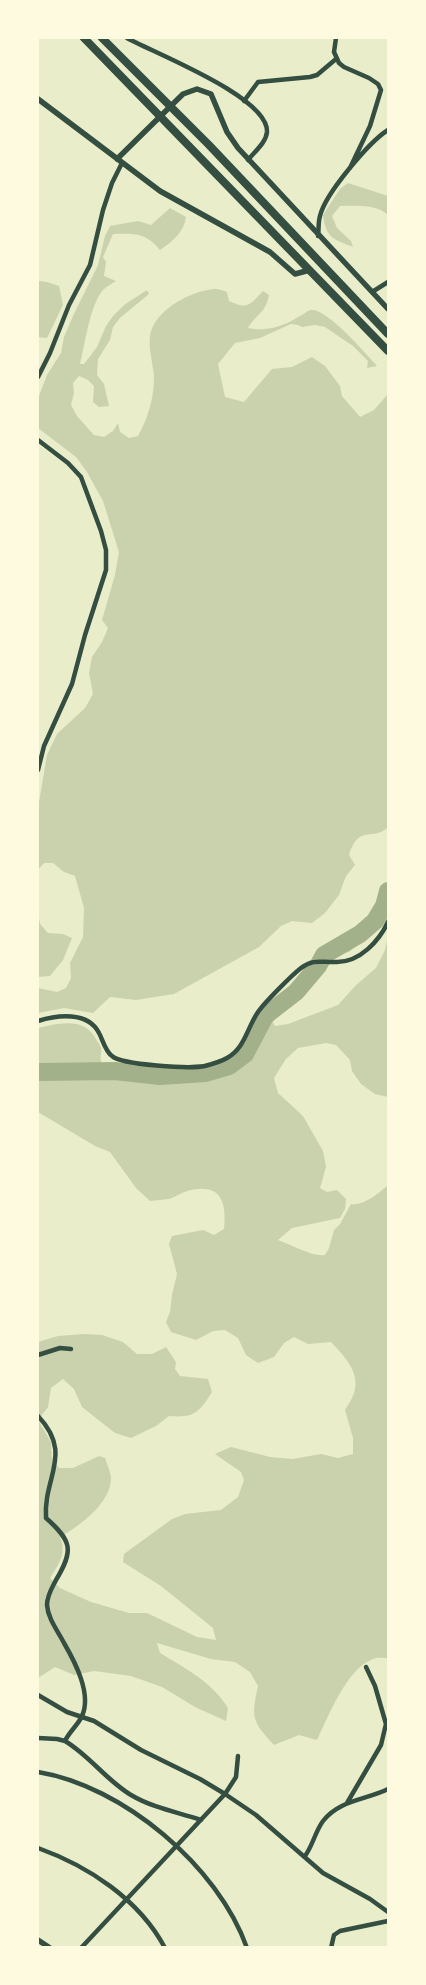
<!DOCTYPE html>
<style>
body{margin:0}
#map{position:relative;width:426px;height:1985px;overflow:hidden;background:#e9edc9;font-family:"Nunito Sans",sans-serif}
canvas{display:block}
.frame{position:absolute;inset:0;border:39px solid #fefae0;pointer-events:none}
</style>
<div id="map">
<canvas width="426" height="1985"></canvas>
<div class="frame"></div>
</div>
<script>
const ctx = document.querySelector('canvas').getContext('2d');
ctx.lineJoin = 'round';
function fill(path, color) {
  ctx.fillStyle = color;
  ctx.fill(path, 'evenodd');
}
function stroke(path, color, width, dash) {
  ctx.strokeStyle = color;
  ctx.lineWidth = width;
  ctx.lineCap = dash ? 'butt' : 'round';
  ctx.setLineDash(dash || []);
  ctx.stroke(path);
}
fill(new Path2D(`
 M348,183l40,13v19c-12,-11 -32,-9 -48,-9l-8,10 5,12 14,13 2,6c-20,-8 -27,-9 -30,-32l17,-26z
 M170,208l16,9c-2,15 -13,24 -26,33 -13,-17 -26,-17 -47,-16l-10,23 3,5 -2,14 12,5c-4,3 -9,5 -13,9 -13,15 -18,54 -23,74h4l13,-17 9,-21 7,-10 11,-11 23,-15 2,4 -29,24 -7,9 -3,13 -12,19 -1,16 7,9 5,22 -10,1 -6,-5 1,-16 -6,-6 -9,-4 -6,7 1,10 -3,12 6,11 17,19 10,2 9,-6 5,-8 2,9 9,6 9,-2c10,-18 16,-38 16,-59 -1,-15 -7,-32 -3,-46 8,-23 39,-39 62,-42 4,-1 10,2 14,3l2,9c20,9 20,4 34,-10l6,4c-3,18 -13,19 -21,33 19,4 36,-2 52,-12 3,-1 7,-5 10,-6 16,-3 56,44 67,56l-10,2 1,-7 -15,-15 -28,-19 -10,-2 -13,2 -4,-2 -7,-1 -31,14 -25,5 -17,21 7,33 19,5 28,-33 20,-2 20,-10 13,9 15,20 2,10 18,21 14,-7 14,-16v433c-15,15 -29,-4 -39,28l6,10 -9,11 -7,19 -14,18 -13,10 -20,-2 -11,5 -22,21 -85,47 -38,6 -26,-3 -17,16 -29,-5 -26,5v-25l19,4 9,-4 5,-10 -1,-15 13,-26 1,-29 -9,-32 -11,-4 -11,-9h-9l-6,7v-62l9,-53 10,-21 28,-26 8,-14 -4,-21 3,-16 10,-15 6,-14 -6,-8 13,-45 4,-23 -16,-51 -16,-29 -11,-15 -38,-29 1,-32 8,-21 14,-22 3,-16 9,-21 25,-51 7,-29 5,-10 28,-5 13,4z
 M38,281l9,1 12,4 4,19 -16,33 -9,-1z
 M388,891v39l-6,-6 -33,28 -16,3 -4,-6 12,-14 26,-15 13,-20z
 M38,913l2,11 8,9 15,1 9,4 -9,22 -13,16 -12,1z
 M388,936v161l-13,-3 -14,-10 -9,-13 -2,-11 -14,-15 -10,-2 -28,5 -12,11 -12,19 4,15 25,23 20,35 3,16 -6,21 7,4 10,-2 9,9 -1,10 -5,9 -48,10 -14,12c14,5 34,17 47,15l4,-7 5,-18 6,-6 11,-20c13,2 28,-11 37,-19v473c-4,0 -11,-1 -15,1 -26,9 -45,58 -56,81l-18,-5 -25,10c-22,-24 -23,-27 -16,-59l-8,-14 -15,-10 -24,-3 -54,-16 3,10c25,15 53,30 68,55l-2,13 -31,-14 -33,-20 -31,-11 -37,-5 -20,4 -19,-8 -17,11v-336l20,-6 26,-2 18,1 21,7 14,12h15l14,-7 10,15 -1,7 5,7 28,3 4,13c-13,21 -18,26 -43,24l-13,10 -25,12 -16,-5 -33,-26 -8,-18 -11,-10 -12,9 -3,19 -10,13 13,22 1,16 7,10h14l26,-12 6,2c2,6 5,13 6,19 1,25 -31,49 -51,60 7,16 -1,27 -10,41l10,10 31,14 38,11h18l50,24 19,3 -3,-12 -52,-42 -38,-24 1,-8 48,-35 13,-5 36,-4 17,-13 6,-17 -3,-8 -26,-18 16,-7 39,10 23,2 28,-5 17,4 15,-4v-16l-8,-28c3,-5 7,-11 9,-17 7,-21 -11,-38 -23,-51l-23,2 -14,-7 -10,6 -10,14 -16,6 -12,-8 -8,-17 -13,-8 -12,1 -17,9 -25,-8 -5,-10 4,-10 2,-17 5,-21 -8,-30 3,-8 31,-6 11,5 10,-6c3,-29 -4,-47 -37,-38 -6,2 -12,6 -18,8 -6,1 -13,1 -19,2l-14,-13 -26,-36 -15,-6 -57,-34v-84c21,-5 48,-12 59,13 2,2 3,5 4,7 1,7 -2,9 1,15 19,7 41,6 61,7 14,1 29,7 42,6 38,-2 60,-29 59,-66l43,-41 7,-5 12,2 -22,25 -28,24 -3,8 2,3 13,-2 50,-19 17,-19 21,-18 9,-18z`), '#cad2ad');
stroke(new Path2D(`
 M38,1072l77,-1 45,5 45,-3 24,-7 16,-12 20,-38 31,-24 22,-26 6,-11 36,-21 15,-13 9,-15 4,-15`), '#a3b18a', 18);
stroke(new Path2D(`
 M127,38c27,15 142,59 140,94 -1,11 -13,20 -19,28
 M336,38l-2,14 5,11 5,4 25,11 9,6 3,6 -11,36 -20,42
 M244,101l14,-19 52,-5 7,-2 19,-16
 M318,236c1,-7 0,-14 2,-20 5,-22 49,-74 68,-86
 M372,292l16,-10
 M38,377l12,-24 19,-48 21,-40 13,-55 9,-27 10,-20
 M38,440l30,23 13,14 20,54 5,19v20l-21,65 -13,49 -28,62 -6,24
 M38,1021c19,-6 50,-10 61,12 4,7 6,18 13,23 10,9 78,13 93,10 8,-2 15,-4 22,-8 18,-10 20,-30 31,-46 7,-10 34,-37 43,-44 13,-10 21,-5 36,-6 23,0 42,-21 51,-40
 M38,1355l22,-7 11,1
 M38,1416c36,38 5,61 8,102 26,23 28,32 10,62 -4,8 -9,15 -9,25 1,14 11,26 17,38 11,19 28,51 18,73 -4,9 -13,16 -17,25l-8,-2 -19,-1
 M38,1695l29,17 27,9 47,29 59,29 25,15 31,21 67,58 47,26 18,13
 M65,1741c25,15 41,39 66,54 22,13 46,17 70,25
 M38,1772c85,14 180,94 209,176
 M347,1803l34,-58 5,-21 -11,-38 -9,-19
 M38,1848c50,18 101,51 127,100
 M305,1856c8,-11 10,-24 18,-35 16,-21 43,-21 65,-32
 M81,1948l144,-154 11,-17 2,-21
 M331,1948l3,-13 6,-4 48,-10`), '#344e41', 4.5);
stroke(new Path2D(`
 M38,99l122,92 110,61 25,22 15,-4
 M117,159l66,-65 14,-5 14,5 16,38 11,16 150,161
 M38,1940l12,8`), '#344e41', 5.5);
stroke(new Path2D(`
 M84,38l304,313
 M102,38l107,107 179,189`), '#344e41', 8);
</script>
